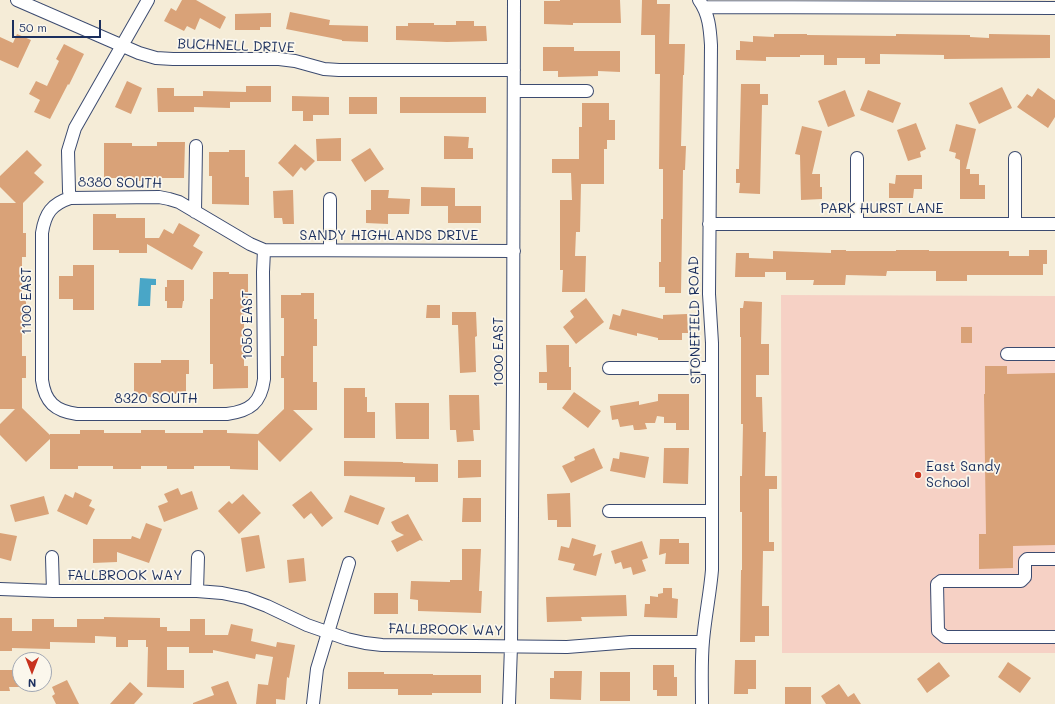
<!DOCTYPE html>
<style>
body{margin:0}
#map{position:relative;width:1055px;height:704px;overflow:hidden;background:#f5ecd7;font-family:Mali,sans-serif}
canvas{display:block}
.north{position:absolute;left:12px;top:652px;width:40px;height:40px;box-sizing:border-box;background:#fbf7ec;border:1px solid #a1a7b3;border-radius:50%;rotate:180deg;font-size:11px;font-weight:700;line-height:16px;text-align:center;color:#1b2f5e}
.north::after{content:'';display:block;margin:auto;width:14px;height:18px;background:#c8321e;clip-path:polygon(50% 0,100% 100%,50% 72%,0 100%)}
.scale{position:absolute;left:12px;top:20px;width:89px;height:18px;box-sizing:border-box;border:2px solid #1b2f5e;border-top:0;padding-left:5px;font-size:12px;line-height:14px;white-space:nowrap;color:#1b2f5e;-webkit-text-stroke:3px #fbf7ec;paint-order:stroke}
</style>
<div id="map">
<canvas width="1055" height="704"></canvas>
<div class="north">N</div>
<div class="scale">50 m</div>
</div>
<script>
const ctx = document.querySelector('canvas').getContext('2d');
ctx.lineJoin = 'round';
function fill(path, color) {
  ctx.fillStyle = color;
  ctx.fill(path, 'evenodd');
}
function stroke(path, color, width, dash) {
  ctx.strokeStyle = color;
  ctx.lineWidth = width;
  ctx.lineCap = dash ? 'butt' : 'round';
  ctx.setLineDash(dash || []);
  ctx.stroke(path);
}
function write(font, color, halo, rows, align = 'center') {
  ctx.font = font + ' Mali,sans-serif';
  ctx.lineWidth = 3.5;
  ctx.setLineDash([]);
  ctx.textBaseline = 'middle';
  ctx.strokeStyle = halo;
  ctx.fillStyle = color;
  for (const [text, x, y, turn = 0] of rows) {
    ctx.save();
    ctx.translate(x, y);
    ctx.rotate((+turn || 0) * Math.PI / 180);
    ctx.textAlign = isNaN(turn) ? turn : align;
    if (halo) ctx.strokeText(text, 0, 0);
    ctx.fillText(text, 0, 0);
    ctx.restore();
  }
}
fill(new Path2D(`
 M781,295l274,1v357h-273z`), '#f6d1c5');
fill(new Path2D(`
 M140,278l16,1v6h-5l-1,21h-12z`), '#49a6c7');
fill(new Path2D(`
 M182,0h14l30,17 -6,12 -20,-11 -5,12 -8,-4 -3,5 -20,-10 7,-13 5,3z
 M560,0h60l1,23h-48v2l-29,-1v-23h16z
 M642,0h15v4h13l-1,40h16l-1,31h-1l-2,71h5l-1,24h-2l-2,123h-16v-6h-6v-25h2v-43h2v-50h-4l1,-95h-5v-39h-14z
 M290,12l40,8 -1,5 39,1v16l-26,-1v-1l-56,-11z
 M271,13v14h-11v3h-25v-16z
 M456,21h18v5h12l1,15 -40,1 -51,-2v-14h12v-3h26v2h22z
 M17,34l14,6 -13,28 -18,-8v-23l13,6z
 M774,34h33v1l89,1v-2l74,1v2l19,1v-4l61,1v23l-106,1v-4l-64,-1v10h-15v-6h-28v7h-13v-10h-24v2h-34v4l-30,-1v-10h4v-9l13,1v-6l21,1z
 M64,44l20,10 -15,31 -1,-1 -18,35 -16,-7 6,-12 -11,-6 7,-13 11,5 12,-25 -3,-2z
 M543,47h31v4h46v21l-22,-1v5l-40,1v-6h-15z
 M127,81l15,7 -11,26 -16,-7z
 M741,84h19v10h8v11h-6l-2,89 -21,-1 1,-10h-4v-14h3z
 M246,86h25v16h-41v6l-36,-1v5h-36l-1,-24h17v8h29v-5l43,1z
 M1002,87l10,21 -33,16 -10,-21z
 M1038,88l17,12v17l-7,11 -31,-21 10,-13 5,3z
 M845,90l10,26 -27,11 -10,-26z
 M868,90l33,13 -8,20 -33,-13z
 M292,96l37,1v18h-16v6h-10v-10h-11z
 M349,97h28v17h-28z
 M400,97h86v16h-86z
 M582,103h27v17h6v20h-8v9h-3v35h-23l-1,48h-4l-1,24h11l-1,36h-23l1,-22h-3v-70h12l-1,-27h-19v-14h27v-32h3z
 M916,123l10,26 -6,3 1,5 -13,4 -11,-31z
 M956,124l20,5 -10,40h4v5h9v11h6v14h-25v-39l-5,-2 1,-5 -7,-2z
 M802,126l20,5 -10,43h8v13h2v12l-21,1 -1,-45 -5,-1z
 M444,136l25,1 -1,11h5v11h-29z
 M341,138v23h-24l-1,-22z
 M157,142h28l-1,36h-28v3h-24v-3h-28v-35h28v3h25z
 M295,144l20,17 -10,10 -4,-4 -8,10 -15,-14z
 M370,148l14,21 -19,13 -14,-22z
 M27,150l15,15 -8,8 10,9 -21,21v30h3v24h-4v37h4v24h-4v38h4v22h-4v30l28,27v-1h30v-4h24v3h37v-3h24v3h38v-3h24v3l31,1 26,-25v-31h-3v-22h3v-38h-3v-23h20v-2h13v26h3v27h-4v36h4v28h-24l20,19 -33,33 -22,-22v30l-28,-1v-3h-36v3h-27v-3h-26v3h-28v-3h-35v3h-28v-30l-24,23 -26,-27v-11l15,-15h-15v-206h16l-16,-16v-11z
 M229,150h16v27h4v28l-37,-1v-28h-3v-24h20z
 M896,175h26v14h-8l-1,9h-24v-15l6,1z
 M421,187l34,1v18h26v17h-33v-17h-27z
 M293,190l1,34h-11l-1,-6h-8l-1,-27z
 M371,190h18l-1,8 22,1 -1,15h-21v10l-22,-1v-13h5z
 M93,214h23v4h29v20h14l5,-9 9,5 6,-11 21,12 -7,11 10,6 -11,18 -45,-26v9h-28v-3h-26z
 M831,250h15v1h50v-1h33v1h80v5h20v-6h18v14h-4v11h-76v6h-31v-10h-49l-1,5 -40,-1 -1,10h-32l1,-5h-28v-8h-21v5h-30l1,-24h13v5l24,1v-8l58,2z
 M73,265h21v45h-21v-11h-14v-23h14z
 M213,272h16v2h19v24h-4v68h4v22l-35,1v-25h-3v-65h3z
 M167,280h17v21h-1l-1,7h-15v-7h-2v-14h2z
 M586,298l18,24 -28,22 -13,-17 11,-10 -4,-6z
 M744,301l18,1 -1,42h8v31h-13v22h6l1,35h3l-1,44h12v13h-8v53h5v9h-11l-1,55h7v30h-14v6h-15l1,-72h1v-58h-2v-36h2l1,-52h-2v-87h-1v-29h3z
 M427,305h13v13h-14z
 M622,309l41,10v-4l24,-1 1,19h-6v7h-24v-2l-21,-5v3l-28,-7 4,-15 7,2z
 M452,312h24l1,24 -2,1 1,35 -16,1 -2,-48h-6z
 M961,327h11v16h-11z
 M546,345h23v22h2v23h-24v-7h-8v-11h8z
 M161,360h28v14h-3v20h-28v3h-24v-34h27z
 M985,366h22v8l48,-1v172l-42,1v22l-34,1v-35h7l-2,-140h1z
 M344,388h21v9h2v15h8v26h-31z
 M574,392l27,19 -13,17 -26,-20z
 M658,394h31v36h-13v-7h-12v-6l-7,-1 -2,7h-10l2,6 -8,1h-5l-1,-5 -13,2 -2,-8 -6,1 -2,-14 29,-5v4l19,-4z
 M449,395h30l1,35h-7l1,11 -17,1 -1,-12h-6z
 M395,403h34v36h-33z
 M594,448l9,20 -32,15 -9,-17 13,-6 -1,-3z
 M664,448h25l-1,36 -25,-1z
 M620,452l29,5 -4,21 -35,-7 3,-13 6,1z
 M458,460h23v17l-23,1z
 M344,461l59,1v1l35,1v18h-23v-5l-71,-1z
 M178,488l3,7 11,-4 6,18 -34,13 -6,-16 10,-4 -4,-8z
 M311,491l22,27 -11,9 -11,-14 -7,6 -12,-14z
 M75,492l17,8 -3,6 6,3 -8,16 -30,-14 8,-17 8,4z
 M570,493l1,34h-14v-7h-9l-1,-26z
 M243,494l18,19 -22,21 -21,-23 11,-10 3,3z
 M350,495l35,13 -7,17 -34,-13z
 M44,496l5,18 -34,8 -5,-17z
 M463,498h18v24h-19z
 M408,514l15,27 -3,-1 -23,12 -6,-11 13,-6 -8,-4 -5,-9z
 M146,523l16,6 -13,34 -32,-11v10l-24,1v-24h38l1,-3 8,3z
 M0,533l17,3 -6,25 -11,-3z
 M259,535l6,33 -19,4 -5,-34z
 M572,538l24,7 -3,11 9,-3 -6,23 -23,-6 2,-6 -17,-4 3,-14 8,2z
 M660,539h19v4h10v21h-24l1,-11 -7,2z
 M642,541l6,17 -6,2 4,11 -13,4 -2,-8 -8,2 -2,-7 -6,2 -4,-13z
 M462,549h19l-2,42h3l-1,22 -63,-2v-11l-8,-1 1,-18 39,1v-2h12z
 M304,558l2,23 -17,2 -2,-23z
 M663,588h9v10l6,1 -1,19 -33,-1 1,-13h5v-8l8,1v-3l5,-1z
 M374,593h24v21h-24z
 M626,595l1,21 -46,1 1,4 -35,1 -1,-25z
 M104,617l56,1v9h7v4h23v-12h15v16h23l3,-11 22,5 -2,12 25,6 1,-5 18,3 -6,33 -2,-1 -2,23 -9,-1v5h-20l2,-20 10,1 5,-28 -17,-3 -1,5 -42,-9v3h-24v-6h-22v23h17v18l-37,-1 1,-40h-2v-7h-18v7h-12v-10l-21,-1v7l-45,-1v7l-38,-1v3h-12v-33h12v13h20v-12h22v8h23v-8h27z
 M735,660h21v29h-8v5h-14z
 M939,662l11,14 -23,17 -10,-14z
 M1008,662l23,16 -11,15 -22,-16z
 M653,665h21v12h3v19h-20v-6h-4z
 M0,670h20v17h-11l1,4h-10z
 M554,671h28l-1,29 -31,-1v-21h4z
 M348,672h36v2h49v1h48v18h-49v2h-34v-6h-50z
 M600,672h30v29h-30z
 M67,680l12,24h-23l-4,-8 3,-2 -3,-7z
 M228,681l9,23h-44v-1l21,-8 -3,-8z
 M130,682l13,12 -9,10h-24z
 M839,684l9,13 6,-4 7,11h-35l-5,-8z
 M785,687h26v17h-26z`), '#d9a278');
const minor = new Path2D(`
 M17,0l122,53 17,5 17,1h106l16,2 29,8 15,1h175
 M699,0c10,14 11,29 12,45l-2,249 3,49v227c-2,24 -7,47 -9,71 -2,21 -1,42 -1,63
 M704,7l351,1
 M514,91h73
 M857,158v66
 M1015,158v66
 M70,198l-1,-7 -1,-40 7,-23 73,-128
 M330,199v51
 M195,212l1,-66
 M709,224h346
 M264,250l-1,22 1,107c-3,24 -14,32 -37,35h-150c-22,-3 -32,-12 -35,-34v-147c3,-20 10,-29 28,-35l89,-1 10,2 10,3 71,42 14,6 250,1
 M1007,354h48
 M609,368h103
 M609,511h103
 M52,557l1,34
 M1055,559h-28l-2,2v16l-4,4h-80l-4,3 1,47 7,6h110
 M0,589l53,2h144l25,2 24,5 21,8 40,19 40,14 18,4 17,2 185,2 64,-5h72
 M197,591l1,-34
 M313,704l4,-35 32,-106
 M509,704l2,-58 2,-263 1,-383`);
stroke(minor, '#3c4b70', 14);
stroke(minor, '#fff', 12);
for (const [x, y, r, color] of [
 [918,475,4,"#c8321e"]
]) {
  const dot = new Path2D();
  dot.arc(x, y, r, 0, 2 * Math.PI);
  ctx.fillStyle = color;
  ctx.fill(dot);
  stroke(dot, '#fbf7ec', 1.5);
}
write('14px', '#1b2f5e', '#fbf7ec', [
 ["BUCHNELL DRIVE",236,46,2],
 ["8380 SOUTH",120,183,1],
 ["PARK HURST LANE",882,209],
 ["SANDY HIGHLANDS DRIVE",389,236],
 ["1100 EAST",27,301,-90],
 ["STONEFIELD ROAD",695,320,-91],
 ["1050 EAST",248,325,-90],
 ["1000 EAST",499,352,-90],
 ["8320 SOUTH",156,399],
 ["FALLBROOK WAY",125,576],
 ["FALLBROOK WAY",446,630,1]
]);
write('14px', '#1b2f5e', '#fbf7ec', [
 ["East Sandy",926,467],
 ["School",926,483]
], 'left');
</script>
